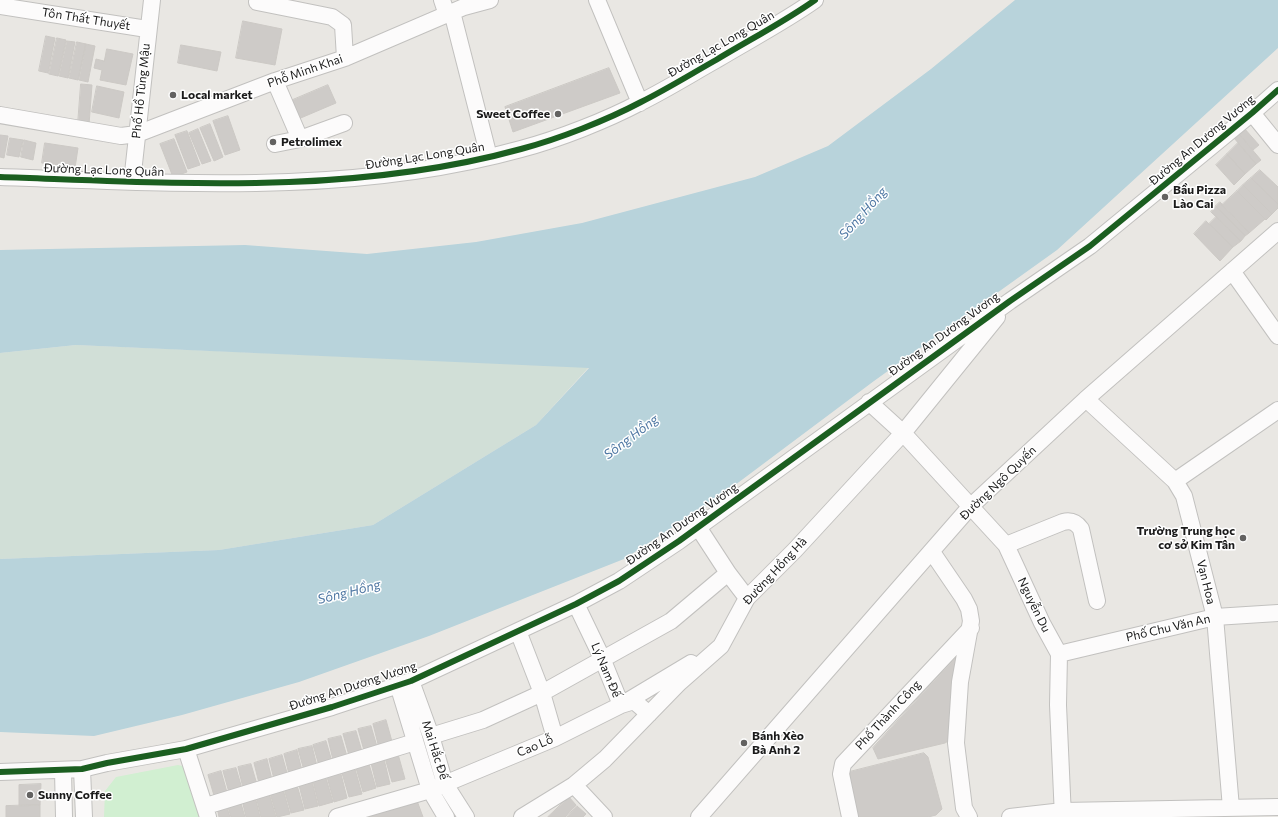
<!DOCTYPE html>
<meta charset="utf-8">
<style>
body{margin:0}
canvas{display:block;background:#e9e7e3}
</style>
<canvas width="1278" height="817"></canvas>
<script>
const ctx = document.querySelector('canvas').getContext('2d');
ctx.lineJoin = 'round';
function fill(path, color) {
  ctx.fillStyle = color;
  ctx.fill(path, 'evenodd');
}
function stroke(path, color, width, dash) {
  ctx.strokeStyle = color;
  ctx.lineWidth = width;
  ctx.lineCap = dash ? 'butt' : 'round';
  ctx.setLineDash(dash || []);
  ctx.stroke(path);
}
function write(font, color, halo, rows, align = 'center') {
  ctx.font = font + ' Commissioner,sans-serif';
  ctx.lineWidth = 3;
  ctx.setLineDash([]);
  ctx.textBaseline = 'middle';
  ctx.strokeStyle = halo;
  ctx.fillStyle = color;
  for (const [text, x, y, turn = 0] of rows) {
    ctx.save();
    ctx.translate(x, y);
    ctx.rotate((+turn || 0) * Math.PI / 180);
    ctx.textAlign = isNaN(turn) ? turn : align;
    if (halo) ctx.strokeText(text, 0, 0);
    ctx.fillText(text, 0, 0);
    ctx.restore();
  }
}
fill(new Path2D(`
 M76,345l513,22 -53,58 -163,100 -154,25 -219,9v-206z`), '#d1dfd7');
fill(new Path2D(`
 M178,765l9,2 14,50h-97l1,-26 11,-14z`), '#d1efd1');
fill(new Path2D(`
 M1015,0h263v48l-221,202 -183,131 -151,113 -99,65 -195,77 -130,46 -117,33 -88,21 -94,-4v-173l219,-9 154,-25 163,-100 53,-57 -513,-23 -76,8v-103l245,-5 122,9 109,-12 106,-19 173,-46 73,-31 103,-77z`), '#b8d3db');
const building = new Path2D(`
 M243,21l39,8 -7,36 -39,-7z
 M46,36l9,2 -7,35 -9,-2z
 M57,38l9,2 -8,36 -9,-2z
 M67,41l8,1 -7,36 -9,-2z
 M77,42l9,2 -8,36 -9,-2z
 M86,44l9,2 -7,36 -9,-2z
 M181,45l40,7 -4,19 -39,-8z
 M107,49l26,5 -7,31 -26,-5 2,-10 -8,-2 2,-9 8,2z
 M609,68l11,25 -107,39 -8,-25z
 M81,84l11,1 -3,40 -11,-1z
 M328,85l8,18 -40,17 -8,-18z
 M97,86l27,6 -5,26 -27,-6z
 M228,116l12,34 -15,5 -12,-34z
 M210,124l13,33 -9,4 -14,-33z
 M1244,128l15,17 -6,5 -14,-16z
 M198,129l13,32 -9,3 -13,-31z
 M187,131l13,34 -12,4 -13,-34z
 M1239,134l22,26 -5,4 -22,-26z
 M0,135l8,1 -4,22 -4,-1z
 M10,138l13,2 -4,17 -12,-2z
 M174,139l13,33 -14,5 -13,-33z
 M24,140l12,3 -3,17 -12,-3z
 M45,143l33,5 -3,20 -33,-5z
 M1238,143l18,21 -11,10 -18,-20z
 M1227,154l18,20 -11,11 -18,-20z
 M1260,170l18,17v17l-27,-26z
 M1251,178l27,26v4l-6,6 -29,-29z
 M1243,185l29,29 -6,6 -29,-29z
 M1237,191l28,28 -16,14 -27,-28z
 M1220,202l29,31 -4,3 -29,-30z
 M1216,206l29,30 -4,5 -30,-29z
 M1216,217l25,24 -8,6 -24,-23z
 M1206,221l27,26 -13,14 -26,-27z
 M955,658l4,3 -6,77 -8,5 -67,16 -5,-11z
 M386,720l7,25 -14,3 -6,-24z
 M371,726l7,24 -13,4 -7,-25z
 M356,731l7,24 -13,4 -7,-25z
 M341,736l7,24 -14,4 -6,-25z
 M326,741l7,24 -13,4 -7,-24z
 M312,746l6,24 -13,4 -7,-25z
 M297,750l6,25 -13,3 -6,-24z
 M924,753l4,4 14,52 -6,6 -8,2h-72l-10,-38 3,-7z
 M398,754l7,25 -13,3 -7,-24z
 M282,755l7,25 -14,3 -6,-24z
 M267,759l6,25 -13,3 -6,-24z
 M384,759l6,25 -13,3 -6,-24z
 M251,764l7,24 -14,4 -6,-25z
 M369,764l7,24 -13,4 -7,-24z
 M236,768l7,24 -13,4 -7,-25z
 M355,769l7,25 -13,3 -7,-24z
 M221,771l7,25 -13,3 -7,-24z
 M341,774l6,24 -13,4 -7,-25z
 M326,778l7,24 -14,4 -6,-25z
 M312,781l6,25 -13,3 -6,-24z
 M41,784l-1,21 -21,1v-21z
 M297,785l7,25 -13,3 -7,-24z
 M283,789l7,25 -13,3 -7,-24z
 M269,793l7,24h-15l-5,-21z
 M255,796l5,21h-14l-4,-17z
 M569,797l7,8 -11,12h-17z
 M416,798l7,19h-63z
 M240,800l5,17h-14l-4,-13z
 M226,804l4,13h-11l-2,-10z
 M40,805v12h-34v-11z
 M577,806l9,8 -3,3h-16z`);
fill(building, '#cecbc8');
stroke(building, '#ccc9c5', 1);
const minor = new Path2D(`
 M442,0l5,15
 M597,0l43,103
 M257,2l75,15 11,8 2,33
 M0,6l147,23
 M452,12l37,145
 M275,81l25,58
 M1252,113l26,32
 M0,115l121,21 16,-2 138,-53 70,-23 119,-51 26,-7
 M275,144l25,-5 44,-16
 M0,177c174,6 351,19 521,-28 38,-10 86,-29 120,-47 26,-13 50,-28 75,-42 33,-20 68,-38 99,-60
 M132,182l20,-182
 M1232,271l46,65
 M1086,399l89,82 9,15 31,121 16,191
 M869,402l34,31 103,112 36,78 17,31 -1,51 5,112
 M1175,481l103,-71
 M698,527l30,46 19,25
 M1006,545l57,-23c8,-2 13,0 18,7l16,72
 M932,552l32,47 5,10 2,12 -11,61 -4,61 8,65 5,9
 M576,604l26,54 19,47 13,-4 15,13
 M518,631l24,62 13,45
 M1059,654l156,-37 63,-4
 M411,681l20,55 14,48 21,33
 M398,685l32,105 16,27
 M431,736l52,-16 59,-27 129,-72 57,-48
 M186,749l22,68
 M82,769l2,48
 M63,770l1,47
 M0,772l82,-3 25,-6 79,-14 146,-42 79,-26 165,-77 43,-23 60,-40 331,-240 80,-55 162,-133 26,-23
 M574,785l30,32
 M206,806l209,-64
 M337,817l93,-27 125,-52 66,-33 70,-42
 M522,817l52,-32 31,-26 74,-76 42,-37 26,-48 48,-48 108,-117 94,-116
 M699,817l271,-310 116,-108 192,-168
 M850,817l-9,-43 2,-10 128,-136
 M1010,817l53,-6 215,-4`);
stroke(minor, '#c2c1bf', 18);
stroke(minor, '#fcfbfb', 16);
stroke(new Path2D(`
 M0,177c174,6 351,19 521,-28 38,-10 86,-29 120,-47 26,-13 50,-28 75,-42 33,-20 68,-38 99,-60
 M0,772l82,-3 25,-6 79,-14 146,-42 79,-26 165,-77 43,-23 60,-40 331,-240 80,-55 162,-133 26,-23`), '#1b5e20', 6);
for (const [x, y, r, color] of [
 [173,95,4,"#636261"],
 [558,114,4,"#636261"],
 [273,142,4,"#636261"],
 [1165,197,4,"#636261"],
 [1243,538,4,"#636261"],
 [744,743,4,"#636261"],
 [30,795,4,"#636261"]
]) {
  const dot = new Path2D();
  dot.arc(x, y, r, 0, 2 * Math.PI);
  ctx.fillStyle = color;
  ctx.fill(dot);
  stroke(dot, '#fff', 1.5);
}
write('12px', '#1b1b1b', '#fff', [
 ["Tôn Thất Thuyết",86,19,9],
 ["Đường Lạc Long Quân",721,44,-30],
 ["Phỗ Minh Khai",305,71,-19],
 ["Phố Hồ Tùng Mậu",141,91,-84],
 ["Đường An Dương Vương",1202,140,-40],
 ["Đường Lạc Long Quân",425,156,-9],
 ["Đường Lạc Long Quân",104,170,2],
 ["Đường An Dương Vương",944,334,-36],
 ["Đường Ngô Quyến",998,483,-44],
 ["Đường An Dương Vương",682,524,-35],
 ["Đường Hồng Hà",775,571,-47],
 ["Vạn Hoa",1206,582,76],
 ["Nguyễn Du",1034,605,64],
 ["Phố Chu Văn An",1168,628,-13],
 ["Lý Nam Đế",606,670,67],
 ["Đường An Dương Vương",353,686,-18],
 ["Phố Thành Công",888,715,-47],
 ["Cao Lỗ",535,746,-23],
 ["Mai Hắc Đế",435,750,72]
]);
write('bold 12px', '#1b1b1b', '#fff', [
 ["Local market",181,95],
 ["Sweet Coffee",550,114,"right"],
 ["Petrolimex",281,142],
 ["Bầu Pizza",1173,190],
 ["Lào Cai",1173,204],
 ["Trường Trung học",1235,531,"right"],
 ["cơ sở Kim Tân",1235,545,"right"],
 ["Bánh Xèo",752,736],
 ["Bà Anh 2",752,750],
 ["Sunny Coffee",38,795]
], 'left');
write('italic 13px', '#4e77a3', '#fff', [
 ["Sông Hồng",863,213,-48],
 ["Sông Hồng",631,437,-37],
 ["Sông Hồng",349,592,-14]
]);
</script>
